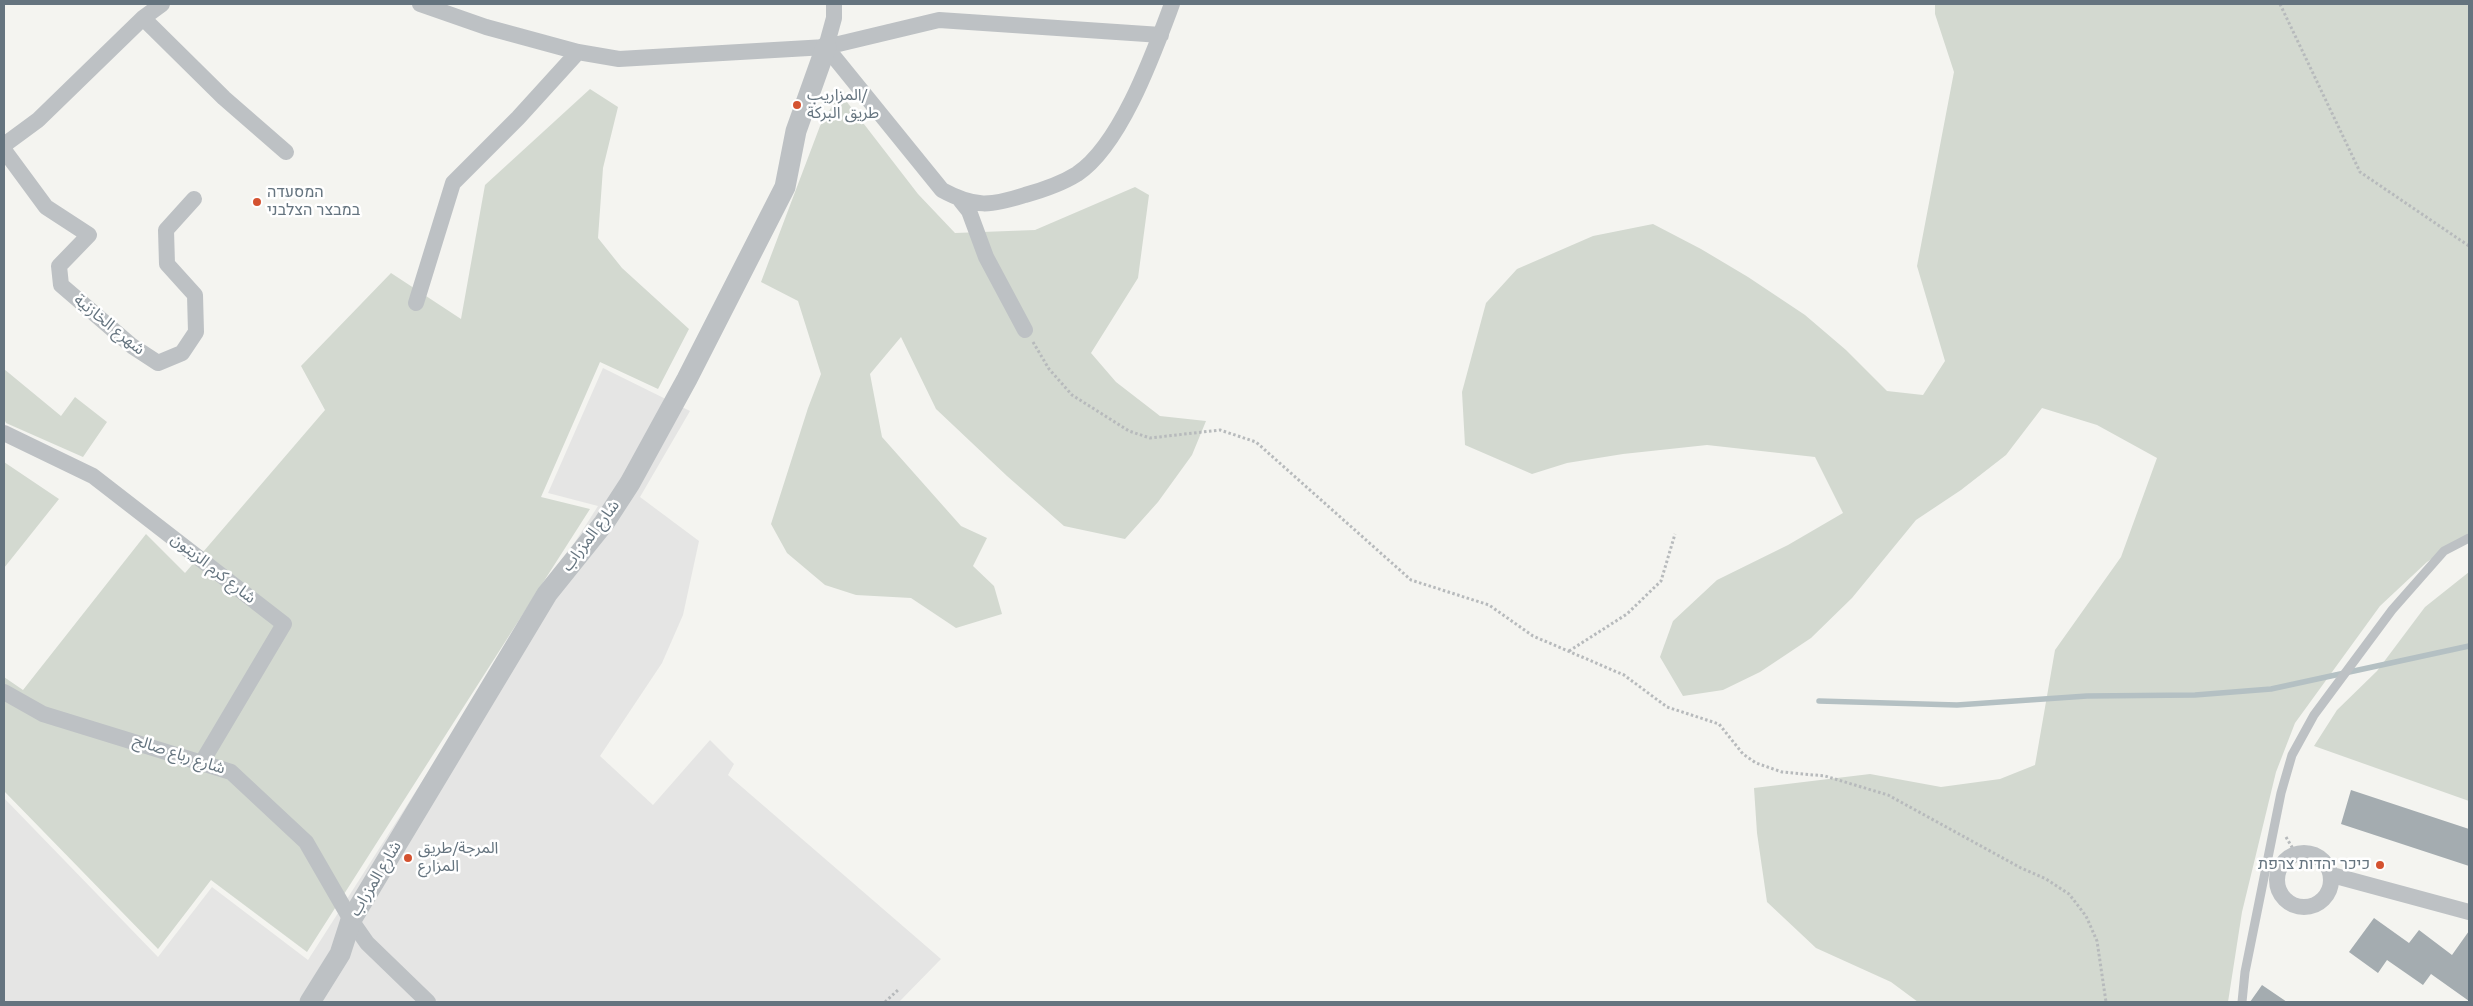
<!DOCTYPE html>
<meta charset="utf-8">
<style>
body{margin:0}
#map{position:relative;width:2473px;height:1006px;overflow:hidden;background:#f4f4f0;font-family:"Space Grotesk",sans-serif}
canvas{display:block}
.frame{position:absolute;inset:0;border:5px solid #65747f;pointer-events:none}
</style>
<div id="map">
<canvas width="2473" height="1006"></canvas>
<div class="frame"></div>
</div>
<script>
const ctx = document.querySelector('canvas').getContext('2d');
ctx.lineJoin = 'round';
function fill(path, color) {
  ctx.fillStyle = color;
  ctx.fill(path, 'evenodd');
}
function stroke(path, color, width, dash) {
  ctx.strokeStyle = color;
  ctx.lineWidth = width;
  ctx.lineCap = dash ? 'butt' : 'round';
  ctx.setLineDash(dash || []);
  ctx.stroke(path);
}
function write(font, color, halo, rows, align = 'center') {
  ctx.font = font + ' "Space Grotesk","Noto Sans Arabic",Heebo,sans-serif';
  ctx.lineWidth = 5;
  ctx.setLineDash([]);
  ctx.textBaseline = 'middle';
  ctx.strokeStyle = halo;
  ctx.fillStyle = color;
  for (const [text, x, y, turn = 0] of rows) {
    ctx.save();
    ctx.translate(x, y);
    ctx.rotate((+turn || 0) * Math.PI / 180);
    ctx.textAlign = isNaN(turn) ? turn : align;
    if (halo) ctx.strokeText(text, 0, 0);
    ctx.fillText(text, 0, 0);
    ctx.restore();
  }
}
fill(new Path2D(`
 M603,368l87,43 -50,86 59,44 -16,74 -21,48 -62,93 53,49 57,-65 24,24 -6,11 213,184 -42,43h-895v-204l154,159 54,-70 96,73 290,-454 -50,-13z`), '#e5e5e4');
fill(new Path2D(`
 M1935,4h534v530l-42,28 -47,44 -85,117 -19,49 -34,140 -14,90h-310l-27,-20 -75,-34 -49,-46 -10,-69 -3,-45 116,-14 71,13 59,-8 35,-14 20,-115 66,-93 36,-99 -60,-33 -55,-17 -36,47 -45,35 -45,30 -64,78 -41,40 -51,34 -37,18 -40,6 -23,-39 13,-36 44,-41 71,-35 55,-32 -28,-56 -108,-12 -84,9 -56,9 -35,11 -67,-29 -3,-53 24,-89 31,-34 76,-33 60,-12 48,25 47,28 57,38 41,35 41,41 36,4 22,-34 -28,-95 37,-194 -19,-58z
 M590,89l28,18 -15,61 -5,70 24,30 67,61 -31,60 -58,-27 -59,135 49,12 -283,443 -96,-72 -53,69 -154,-158v-114l19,13 123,-156 39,39 140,-163 -24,-44 90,-93 70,46 24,-134z
 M840,93l78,101 37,39 80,-3 100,-43 14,8 -11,83 -47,75 25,29 44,34 46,5 -14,34 -34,47 -33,37 -61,-13 -57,-50 -71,-67 -35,-72 -31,37 12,63 79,89 26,12 -14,28 21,20 8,28 -46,14 -45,-30 -55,-3 -31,-10 -38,-32 -16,-29 37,-116 13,-34 -23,-73 -37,-19 59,-156z
 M4,369l57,47 14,-19 32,25 -24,35 -77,-34 -2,-4z
 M4,462l55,37 -55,69z
 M2469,572v229l-155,-55 23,-36 40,-39 48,-64z`), '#d3d9d0');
stroke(new Path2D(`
 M1819,701l138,4 130,-9 108,-1 76,-6 198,-43`), '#b4c0c3', 5.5);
fill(new Path2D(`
 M2351,790l118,39v37l-128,-42z
 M2374,918l35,25 10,-13 33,25 17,-24v70l-38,-27 -8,11 -36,-25 -9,13 -29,-21z
 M2262,985l25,17h-37z`), '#a4acb0');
stroke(new Path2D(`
 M2280,4l80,168 109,74
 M1033,342l16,27 23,26 57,36 21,7 70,-8 36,12 155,138 78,25 44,31 91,39 43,32 52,17 24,30 13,9 26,9 43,4 63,19 133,73 25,11 23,15 17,22 11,25 9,61
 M1569,651l58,-37 34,-33 14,-47
 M2286,837l10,17
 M885,1002l13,-12`), '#b7babc', 3, [2.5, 2.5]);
stroke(new Path2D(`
 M2242,1002l3,-30 36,-179 11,-38 22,-40 78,-105 52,-59 25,-13`), '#bdc1c4', 9);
stroke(new Path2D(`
 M420,4l66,23 92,25 41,7 207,-12 113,-27 222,15
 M834,4v14l-8,29 116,143c33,18 49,16 83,5 18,-5 36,-11 52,-21 44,-29 77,-122 95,-170
 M143,18l81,80 62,54
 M4,145l34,-25 105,-102 19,-14
 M4,150l42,57 43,28 -30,31 2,19 71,61 26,17 24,-10 14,-21 -1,-37 -28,-31 -1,-34 28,-31
 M961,201l8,10 17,46 39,73
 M416,303l37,-120 65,-65 60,-66
 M4,433l89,43 191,148 -82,138
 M4,692l39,22 188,58 75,70 45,78 16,23 61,59
 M2277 880a27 27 0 1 1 54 0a27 27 0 1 1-54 0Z
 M2332,875l137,37`), '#bdc1c4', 16);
stroke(new Path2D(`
 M310,1002l30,-48 11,-34 196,-326 57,-71 26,-40 57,-104 98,-192 11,-56 30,-84`), '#bdc1c4', 21);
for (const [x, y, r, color] of [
 [797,105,5,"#d45230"],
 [257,202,5,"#d45230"],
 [408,858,5,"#d45230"],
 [2380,865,5,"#d45230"]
]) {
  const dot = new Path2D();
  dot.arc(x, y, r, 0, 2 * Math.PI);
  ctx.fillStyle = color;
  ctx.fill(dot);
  stroke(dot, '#fff', 2);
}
write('16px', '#65747f', '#fff', [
 ["المزاريب/",807,96],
 ["طريق البركة",807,114],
 ["המסעדה",267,193],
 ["במבצר הצלבני",267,211],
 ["المرجة/طريق",418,849],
 ["المزارع",418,867],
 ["כיכר יהדות צרפת",2370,865,"right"]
], 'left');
write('16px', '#65747f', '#fff', [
 ["شهرع الخازنية",109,325,39],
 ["شارع المزراب",591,536,-53],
 ["شارع كرم الزيتون",213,569,38],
 ["شارع رباع صالح",179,755,18],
 ["شارع المزراب",376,879,-59]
]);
</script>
